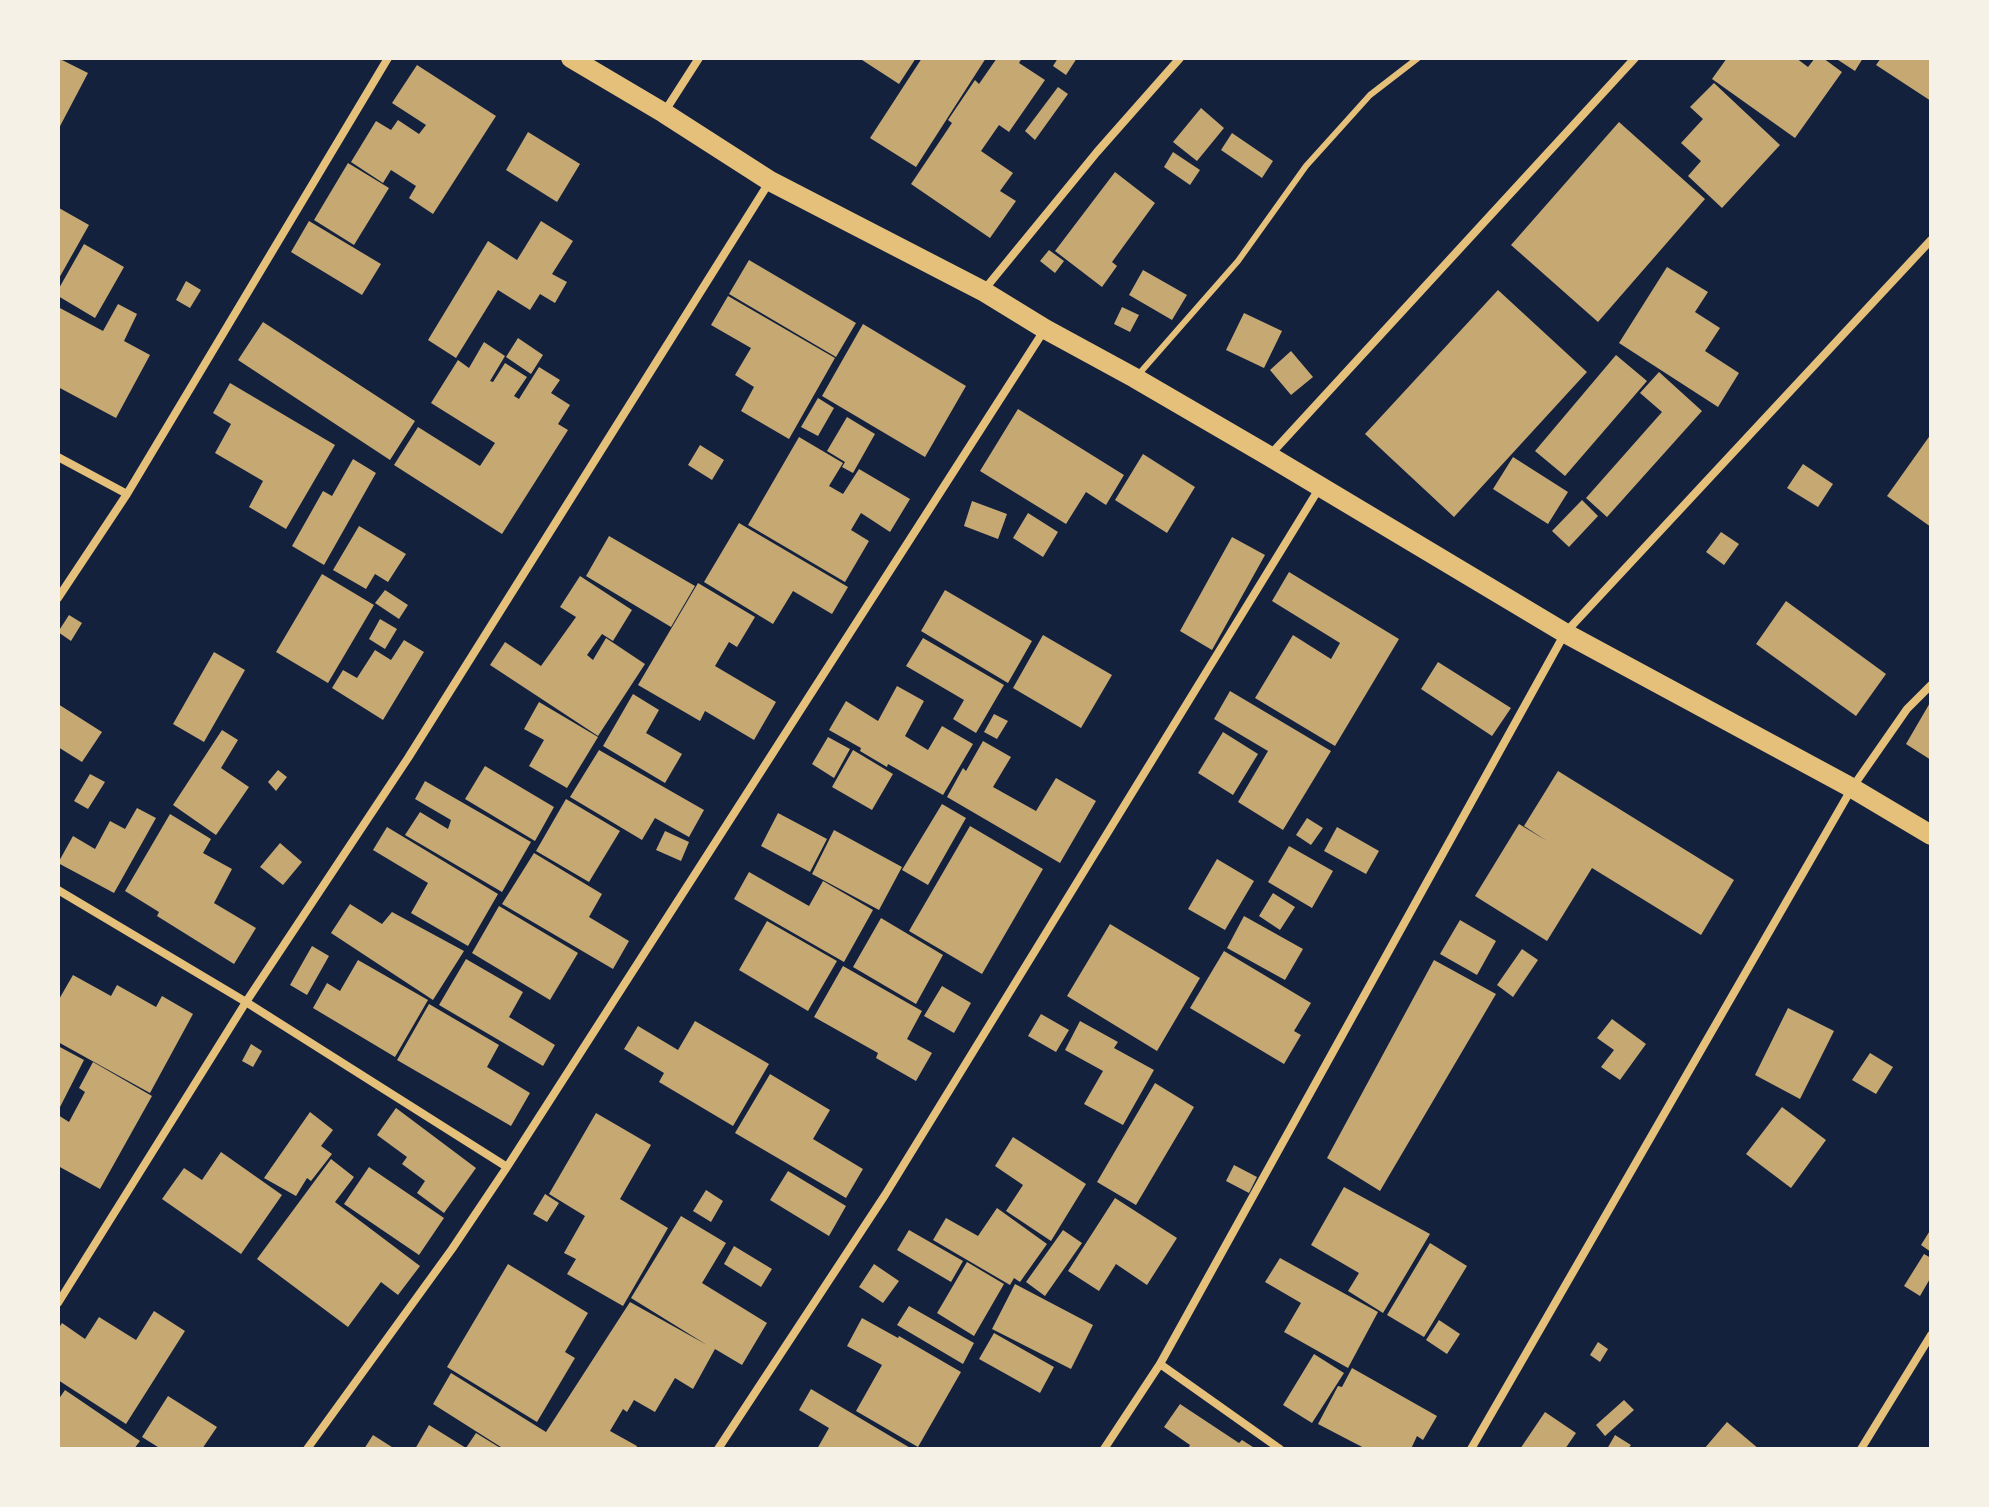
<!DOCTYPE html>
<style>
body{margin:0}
#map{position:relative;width:1989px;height:1507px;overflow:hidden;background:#14213d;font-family:Karla,sans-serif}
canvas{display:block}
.frame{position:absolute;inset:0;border:60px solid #f6f1e7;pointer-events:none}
</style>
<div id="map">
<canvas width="1989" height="1507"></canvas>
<div class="frame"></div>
</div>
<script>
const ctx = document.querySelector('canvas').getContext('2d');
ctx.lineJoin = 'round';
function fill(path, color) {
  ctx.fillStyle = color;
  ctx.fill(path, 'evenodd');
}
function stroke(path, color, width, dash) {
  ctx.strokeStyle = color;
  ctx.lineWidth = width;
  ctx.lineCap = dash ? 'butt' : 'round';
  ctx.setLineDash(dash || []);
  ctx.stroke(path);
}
fill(new Path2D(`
 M58,58l30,15 -30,57z
 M859,58h57l-17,26z
 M922,58h64l-70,109 -46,-29z
 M997,58h25l-3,5 26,17 -36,52 -10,-7 -18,26 32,22 -13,18 16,10 -26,37 -79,-54 41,-61 -4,-3 27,-40 4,4z
 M1058,58h19l-11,17 -13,-9z
 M1727,58h69l12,9 7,-9h8l19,14 -47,66 -83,-59z
 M1835,58h28l-8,13z
 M1881,58h50v43l-55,-36z
 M417,65l79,51 -63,98 -24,-16 7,-12 -25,-16 -8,13 -32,-21 25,-41 15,9 7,-10 21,14 7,-9 -34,-22z
 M1714,83l66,62 -58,63 -34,-32 13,-15 -20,-18 22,-24 -13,-12z
 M1058,87l10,7 -33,46 -10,-9z
 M1201,108l23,20 -27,33 -24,-19z
 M1619,122l86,77 -107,123 -87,-77z
 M528,132l52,32 -23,38 -51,-32z
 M1232,133l41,28 -11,17 -41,-28z
 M1173,152l27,18 -10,15 -26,-18z
 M348,163l41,25 -35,57 -40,-25z
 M1115,172l40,31 -43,59 5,4 -15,21 -47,-36z
 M59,208l30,17 -31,55v-69z
 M309,221l72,43 -19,31 -71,-43z
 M541,221l32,20 -21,33 15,8 -12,21 -15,-9 -10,16 -32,-20 -42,68 -28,-18 60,-99 29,19z
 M84,244l40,23 -29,51 -37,-22v-6z
 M1049,250l15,11 -9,12 -15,-12z
 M749,260l107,63 -20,34 -107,-63z
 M1667,267l41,25 -13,20 25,16 -15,23 34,22 -21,34 -99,-64z
 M1143,270l44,25 -15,25 -43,-25z
 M186,281l15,9 -11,18 -14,-8z
 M1498,290l89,82 -133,145 -89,-83z
 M728,296l107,62 -46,81 -48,-28 13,-24 -19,-12 16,-27 -40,-23z
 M118,304l19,10 -13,27 26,14 -34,63 -58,-31v-80l45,24z
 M1122,307l17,8 -9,17 -16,-8z
 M1244,313l38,18 -18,37 -38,-18z
 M263,322l152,99 -25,39 -152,-100z
 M863,324l103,62 -41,71 -103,-61z
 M518,338l25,17 -12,19 -25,-17z
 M484,342l21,14 -15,25 3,1 12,-19 22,14 -13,19 5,3 20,-32 21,13 -9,13 19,12 -12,19 10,6 -66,104 -108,-69 24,-38 62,39 15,-23 -64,-40 27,-43 11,8z
 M1291,351l22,26 -22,18 -21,-25z
 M1616,355l31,26 -82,95 -30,-25z
 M1659,372l43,39 -95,106 -21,-19 76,-86 -22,-19z
 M230,383l105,62 -49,84 -37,-22 14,-26 -48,-28 16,-29 -18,-11z
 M818,398l16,10 -16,28 -17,-9z
 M1018,409l106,66 -18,30 -20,-13 -20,32 -86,-53z
 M847,417l28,17 -22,39 -11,-6 3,-5 -18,-11z
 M1931,434v93l-44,-31z
 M799,437l44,26 -14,23 14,8 16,-25 51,30 -20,33 -29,-19 -10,17 18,11 -24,41 -97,-57z
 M700,445l24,15 -12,20 -24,-15z
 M1143,454l52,33 -28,46 -52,-33z
 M1513,457l55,35 -20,32 -55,-35z
 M353,459l23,14 -52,92 -32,-19 31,-55 9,5z
 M1803,464l30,20 -15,23 -31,-19z
 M1582,500l16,16 -29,31 -17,-16z
 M972,501l35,13 -9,25 -34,-13z
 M1028,513l30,19 -15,25 -30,-19z
 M739,523l109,64 -16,27 -39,-23 -20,33 -69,-42z
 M359,526l47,28 -18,28 -13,-8 -9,15 -33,-19z
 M1721,532l18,12 -15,21 -18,-13z
 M609,536l86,50 -24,41 -85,-51z
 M1232,537l33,18 -53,95 -32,-19z
 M1289,572l110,67 -64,107 -80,-48 38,-63 38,24 9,-16 -68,-42z
 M322,574l52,31 -46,78 -52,-31z
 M580,576l52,34 -19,31 -11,-7 -15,21 6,5 13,-22 39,26 -47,72 -108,-71 15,-23 36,24 35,-49 -16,-10z
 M698,583l57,34 -18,30 -8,-5 -14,24 61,36 -22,38 -49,-29 -5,10 -62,-36z
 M385,590l23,15 -9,14 -24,-16z
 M945,590l87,51 -24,42 -87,-52z
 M1786,601l100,73 -30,42 -100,-72z
 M69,615l13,8 -11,18 -13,-9z
 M380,619l17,10 -12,20 -16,-10z
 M1043,635l69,40 -31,53 -68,-40z
 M923,638l81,47 -28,48 -23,-14 11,-19 -58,-34z
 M404,640l20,12 -41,68 -51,-32 11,-18 14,8 18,-28 16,10z
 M214,652l31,18 -41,72 -31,-18z
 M1438,662l73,46 -19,28 -71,-47z
 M897,686l27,15 -19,35 23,14 14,-24 31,18 -30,51 -55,-31 -1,3 -27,-16 1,-3 -32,-18 17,-29 32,20z
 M1230,691l101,60 -48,79 -45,-28 30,-51 -54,-32z
 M633,694l26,16 -13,23 36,21 -17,29 -62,-37z
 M1931,701v59l-25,-16z
 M539,702l59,35 -31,51 -38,-22 15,-26 -20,-11z
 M58,704l44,28 -20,30 -24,-15z
 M994,714l14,7 -11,18 -13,-7z
 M222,730l16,10 -17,28 28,19 -33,48 -43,-30z
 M1223,732l35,22 -25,41 -35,-22z
 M828,737l22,12 -16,29 -22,-14z
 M983,741l28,16 -18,30 43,24 20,-33 40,23 -36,62 -113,-66 16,-29 3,3z
 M599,750l105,60 -15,27 -34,-19 -13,22 -72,-43z
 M853,750l40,24 -21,36 -40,-23z
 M485,766l69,41 -19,34 -70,-42z
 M278,770l9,7 -11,14 -8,-9z
 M1558,771l176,109 -33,55 -109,-67 -45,73 -72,-45 44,-72 28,17 -23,-15z
 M90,774l15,8 -17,27 -14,-8z
 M425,781l106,61 -29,50 -97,-57 15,-23 28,17 3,-9 -36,-21z
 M566,799l54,32 -31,51 -53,-31z
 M942,804l24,14 -38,67 -26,-15z
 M137,808l19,10 -42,75 -56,-30 15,-27 22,13 15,-28 15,8z
 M778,813l49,26 -17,33 -49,-26z
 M170,814l41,25 -8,14 29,16 -18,34 42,25 -22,36 -77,-48 2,-4 -34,-21z
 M1307,818l16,10 -12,17 -15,-10z
 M970,826l73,43 -61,105 -73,-43z
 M387,827l111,67 -30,52 -57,-33 17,-30 -55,-33z
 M1337,827l42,24 -13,23 -42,-23z
 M834,830l68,37 -23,43 -67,-36z
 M665,831l24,11 -8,19 -25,-11z
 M280,843l22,19 -19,23 -23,-18z
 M1289,846l44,25 -21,37 -44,-26z
 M534,853l68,41 -13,23 40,24 -16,28 -111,-65z
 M1217,859l37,22 -29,49 -37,-21z
 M749,872l60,34 14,-25 50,29 -29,52 -110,-63z
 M1273,893l22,14 -15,23 -21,-14z
 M350,904l32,20 10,-12 72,39 -31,49 -102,-67z
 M499,906l79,47 -28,47 -78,-47z
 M1244,916l59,33 -18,31 -58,-32z
 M881,918l62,37 -27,49 -63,-37z
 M1460,920l36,21 -19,34 -37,-21z
 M767,921l70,40 -29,50 -69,-41z
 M1110,924l90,54 -43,73 -90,-55z
 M312,946l17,10 -22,39 -17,-10z
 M1522,949l16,11 -25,37 -16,-12z
 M1224,951l87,52 -17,28 7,4 -17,29 -94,-56z
 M466,959l57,33 -14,25 46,28 -12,21 -104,-61z
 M358,960l70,40 -33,57 -82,-49 14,-25 13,8z
 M1434,960l62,34 -116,197 -53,-33z
 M843,966l79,45 -15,28 25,14 -16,28 -40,-23 2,-5 -64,-36z
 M73,975l38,21 6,-11 39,22 6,-11 31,18 -43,79 -92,-51v-41z
 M942,986l29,17 -17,30 -30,-17z
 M429,1004l70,41 -12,22 43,26 -19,33 -114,-66z
 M1788,1008l46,23 -34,68 -45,-24z
 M1041,1014l28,16 -13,22 -28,-16z
 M1612,1019l34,25 -26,36 -19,-13 13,-17 -17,-12z
 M695,1021l74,43 -36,62 -74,-44 5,-9 -40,-24 14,-23 40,24z
 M1080,1021l38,21 -4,6 40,22 -31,55 -39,-21 19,-33 -38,-21z
 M251,1044l11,7 -9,16 -11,-6z
 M58,1046l26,14 -26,51z
 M1870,1053l23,14 -17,27 -24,-14z
 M93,1062l59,34 -52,93 -42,-23v-25l2,-3 -2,-1v-22l11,7 16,-30 -6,-4z
 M770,1074l60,36 -17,29 50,30 -17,29 -111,-65z
 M1155,1083l39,24 -58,98 -39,-23z
 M1782,1107l44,33 -35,48 -45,-34z
 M396,1108l80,60 -32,45 -27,-20 8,-12 -23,-17 5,-7 -30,-22z
 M310,1112l23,18 -12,16 11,8 -21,27 -4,-3 -11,18 -32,-18z
 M596,1113l55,32 -31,54 48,29 -45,78 -56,-32 9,-15 -12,-6 21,-37 -36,-22z
 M1013,1137l73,47 -35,57 -45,-30 17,-26 -28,-19z
 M221,1152l61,43 -41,59 -79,-55 22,-31 18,12z
 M331,1159l23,18 -19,25 85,64 -22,29 -17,-13 -33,45 -91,-68z
 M1234,1165l23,12 -8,16 -23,-12z
 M369,1167l75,51 -25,37 -75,-51z
 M788,1171l58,35 -17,30 -59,-36z
 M1344,1187l86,47 -47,79 -35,-22 11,-18 -48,-28z
 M706,1190l17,11 -12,21 -18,-11z
 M545,1194l14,9 -12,19 -14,-8z
 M1115,1198l62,40 -30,47 -31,-21 -17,27 -31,-20z
 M997,1208l50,36 -27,38 -6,-4 -4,7 -77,-45 13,-22 32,18z
 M681,1216l45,27 -24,40 65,40 -25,42 -27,-16 -22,40 -18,-11 -20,34 -21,-12 -7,12 -4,-3 -13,22 27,15 -1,3h-132l-71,-45 18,-31 95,59 84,-130 77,43 -76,-47z
 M1931,1229v23l-10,-7z
 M909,1230l54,31 -12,21 -54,-32z
 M1063,1230l19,13 -37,53 -19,-14z
 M1430,1243l37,23 -43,71 -37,-22z
 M734,1246l38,23 -11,18 -37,-23z
 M1924,1254l7,4v19l-11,19 -16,-10z
 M1280,1258l98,54 -30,56 -64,-36 17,-29 -36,-21z
 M967,1262l37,22 -30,52 -37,-23z
 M508,1264l80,49 -23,39 10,6 -38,64 -90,-55z
 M874,1264l25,17 -16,22 -24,-16z
 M1015,1284l78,41 -22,44 -79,-40z
 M909,1306l65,37 -11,21 -66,-39z
 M154,1311l31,20 -59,93 -68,-44v-51l4,-6 23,16 14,-22 37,23z
 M862,1318l36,20 1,-2 62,36 -43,75 -62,-36 26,-46 -35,-19z
 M1439,1320l21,14 -13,20 -21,-14z
 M994,1333l60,34 -14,26 -61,-34z
 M1598,1342l10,7 -8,13 -10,-7z
 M1314,1354l30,19 -32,50 -29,-18z
 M1352,1368l85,48 -14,24 -6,-4 -6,13h-45l-48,-25 20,-38 4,1z
 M811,1389l101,60h-95l12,-21 -30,-18z
 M65,1390l75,51 -6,8h-76v-49z
 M168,1396l49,31 -15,22h-41l-19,-12z
 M1624,1400l10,10 -29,26 -9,-11z
 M1180,1404l59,39 3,-3 14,9h-68l2,-4 -26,-18z
 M1545,1412l31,21 -11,16h-45z
 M1727,1422l32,27h-55z
 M429,1425l37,23 10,-15 26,16h-87z
 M373,1435l22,14h-31z
 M1615,1435l16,10 -3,4h-21z`), '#c6a872');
stroke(new Path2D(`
 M1138,375l100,-114 68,-95 64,-71 48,-37`), '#e5c07b', 6);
stroke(new Path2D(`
 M665,111l34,-53
 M984,290l113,-138 83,-94
 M1270,455l365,-397
 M58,457l69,37
 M58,598l69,-104 261,-436
 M58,890l188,112 261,165
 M58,1303l188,-301 162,-244 362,-577
 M1160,1364l120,85
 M307,1449l145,-200 55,-82 538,-838
 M718,1449l167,-254 435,-708
 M1104,1449l56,-85 405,-731 366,-393
 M1471,1449l381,-661 55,-79 24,-24
 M1861,1449l70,-114`), '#e5c07b', 8);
stroke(new Path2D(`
 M571,58l93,55 106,68 213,110 62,38 90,49 134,78 296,177 287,155 79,47`), '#e5c07b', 20);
</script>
